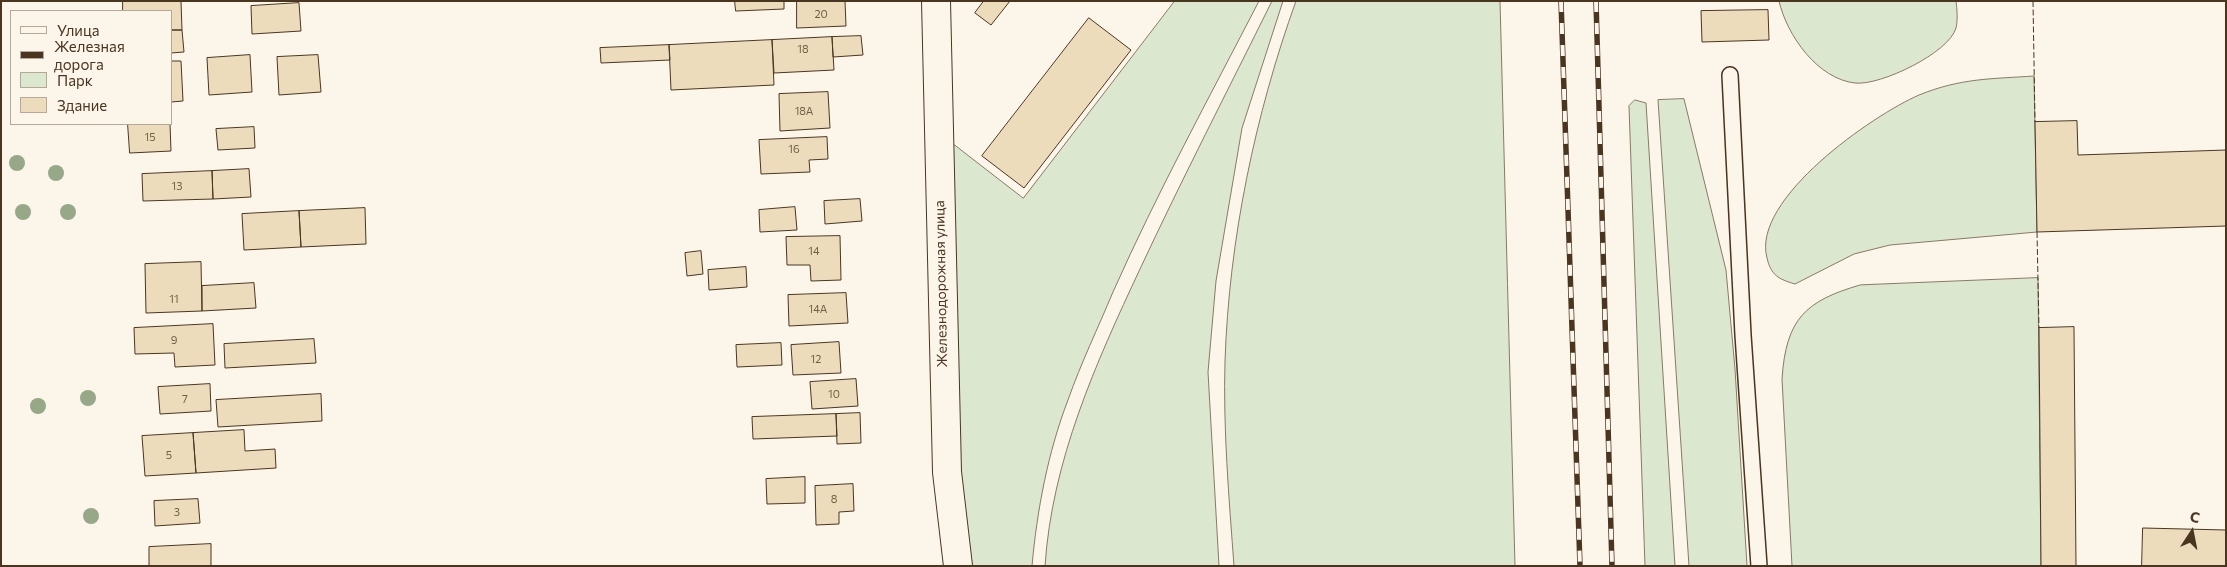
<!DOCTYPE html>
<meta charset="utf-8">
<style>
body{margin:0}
#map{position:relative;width:2227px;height:567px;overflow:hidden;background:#fbf6e9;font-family:Commissioner,sans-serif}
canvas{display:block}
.frame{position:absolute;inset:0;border:2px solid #4a3520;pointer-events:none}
.legend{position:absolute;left:10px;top:10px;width:162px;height:115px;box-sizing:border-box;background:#fbf6e9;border:1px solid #b4a999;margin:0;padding:6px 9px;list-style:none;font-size:15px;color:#4a3520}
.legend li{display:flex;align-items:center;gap:10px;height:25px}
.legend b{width:25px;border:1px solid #b4a999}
.north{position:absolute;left:2167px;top:507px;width:50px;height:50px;-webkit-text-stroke:4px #fbf6e9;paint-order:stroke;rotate:11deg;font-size:14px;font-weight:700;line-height:20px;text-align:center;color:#4a3520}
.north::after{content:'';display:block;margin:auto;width:18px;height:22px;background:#4a3520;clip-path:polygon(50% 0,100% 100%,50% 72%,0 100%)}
</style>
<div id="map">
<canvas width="2227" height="567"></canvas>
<div class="frame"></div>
<ul class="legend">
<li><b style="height:6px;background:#fbf6e9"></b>Улица</li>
<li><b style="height:6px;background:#4a3520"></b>Железная дорога</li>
<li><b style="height:14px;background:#dce7d0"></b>Парк</li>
<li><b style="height:14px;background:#ecdcbc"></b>Здание</li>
</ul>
<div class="north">С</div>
</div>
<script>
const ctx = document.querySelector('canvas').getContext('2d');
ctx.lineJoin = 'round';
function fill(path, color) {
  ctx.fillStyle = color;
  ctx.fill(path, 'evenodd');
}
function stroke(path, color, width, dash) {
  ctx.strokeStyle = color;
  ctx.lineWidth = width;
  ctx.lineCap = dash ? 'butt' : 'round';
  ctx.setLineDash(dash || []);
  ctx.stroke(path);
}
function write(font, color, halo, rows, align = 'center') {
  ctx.font = font + ' Commissioner,sans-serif';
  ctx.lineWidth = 4;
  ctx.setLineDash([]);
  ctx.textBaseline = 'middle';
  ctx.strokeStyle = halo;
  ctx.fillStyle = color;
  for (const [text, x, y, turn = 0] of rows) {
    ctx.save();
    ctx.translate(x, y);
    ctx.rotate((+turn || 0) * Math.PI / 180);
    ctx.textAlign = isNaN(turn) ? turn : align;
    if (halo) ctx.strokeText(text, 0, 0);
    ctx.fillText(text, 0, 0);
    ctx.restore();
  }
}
const green = new Path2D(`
 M1175,1h84c-50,97 -102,192 -146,291 -15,36 -32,71 -45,108 -20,52 -31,110 -36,166h-61l-9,-45 -10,-378 71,55z
 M1272,1h11l-41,127 -26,153 -8,91 11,194h-174c7,-106 51,-203 95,-297 42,-90 88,-179 132,-268z
 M1296,1h204l15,565h-281c-5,-68 -11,-137 -9,-205 4,-121 30,-246 71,-360z
 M1779,1h177c1,8 2,19 0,27 -7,25 -76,58 -101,55 -37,-4 -68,-47 -76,-82z
 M2034,76l3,156 -147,13 -36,9 -59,30c-17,-5 -24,-9 -28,-26 -16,-59 106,-143 152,-163 42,-17 72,-16 115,-19z
 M1684,99l42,171 9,99 12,197h-58l-31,-466z
 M1635,100l11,3 29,463h-30l-16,-460z
 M2038,278l3,288h-249l-10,-187c4,-60 23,-78 78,-94z`);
fill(green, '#dce7d0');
stroke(green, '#887966', 1);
const building = new Path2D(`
 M123,1h58l1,29h-11v-19h-48z
 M735,1h49v8l-48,2z
 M797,1h48l1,25 -49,2z
 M984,1h26l-19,24 -16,-12z
 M299,3l2,28 -49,3 -1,-28z
 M1768,10l1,30 -67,2 -1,-31z
 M1089,18l42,32 -107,138 -42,-32z
 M171,30h11l2,22 -13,1z
 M861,36l2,19 -30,2 -1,-20z
 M832,37l2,33 -60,3 -2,-33z
 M772,40l2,45 -103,5 -2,-45z
 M669,45l1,15 -69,3 -1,-15z
 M250,55l2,37 -43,3 -2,-37z
 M318,55l3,37 -42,3 -2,-38z
 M171,61h10l2,40 -12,1z
 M828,92l2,36 -50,3 -1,-37z
 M2077,121l1,34 148,-5v76l-189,6 -2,-110z
 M128,124h42l1,27 -41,2z
 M254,127l1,21 -37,2 -2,-21z
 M827,137l1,22 -19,1 1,12 -49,2 -2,-34z
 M249,169l2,28 -38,2 -1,-28z
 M212,171l1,28 -70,2 -1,-27z
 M860,199l2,22 -37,3 -1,-23z
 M795,207l2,23 -37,2 -1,-22z
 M365,208l1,36 -65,3 -2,-36z
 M299,211l2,36 -57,3 -2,-36z
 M840,236l1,44 -30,1 -1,-16h-23l-1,-28z
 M701,251l2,23 -16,2 -2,-23z
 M201,262l1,49 -56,2 -1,-49z
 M746,267l1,20 -38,3 -1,-20z
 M254,283l2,25 -54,3v-25z
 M846,293l2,30 -59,3 -1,-31z
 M213,324l2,41 -40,2 -1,-14 -39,1 -1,-26z
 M2074,327l2,239h-35l-2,-238z
 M314,339l2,24 -91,5 -1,-24z
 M839,342l2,31 -48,2 -2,-30z
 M781,343l1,22 -45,2 -1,-22z
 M856,379l2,27 -46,3 -2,-27z
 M210,384l1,27 -51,3 -2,-27z
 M321,394l1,27 -104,6 -2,-27z
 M860,413l1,30 -24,1 -1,-30z
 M836,414l1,22 -84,3 -1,-22z
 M244,430l1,21 30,-2 1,19 -80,5 -3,-40z
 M193,433l3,40 -51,3 -3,-40z
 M805,477v26l-38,1 -1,-25z
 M853,484l1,27 -15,1v12l-23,1 -1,-39z
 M198,499l2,24 -45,3 -1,-25z
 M2143,528l83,2v36h-84z
 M211,544v22h-62v-19z`);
fill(building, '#ecdcbc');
stroke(building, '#4a3520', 1);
const service = new Path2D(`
 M1730,75l13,260 16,231`);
const minor = new Path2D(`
 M936,1l11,471 11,94`);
stroke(service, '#4a3520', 18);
stroke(minor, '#4a3520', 30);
stroke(service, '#fbf6e9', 15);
stroke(minor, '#fbf6e9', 28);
const rail = new Path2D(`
 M1561,1l19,565
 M1596,1l16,565`);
stroke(rail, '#4a3520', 5.5);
stroke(rail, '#fbf6e9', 4, [11]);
stroke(new Path2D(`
 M2033,1l2,121
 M2037,232l2,96`), '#4a3520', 1, [6, 2.5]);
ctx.fillStyle = '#96a887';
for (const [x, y] of [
 [17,163],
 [56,173],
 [23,212],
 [68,212],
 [88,398],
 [38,406],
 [91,516]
]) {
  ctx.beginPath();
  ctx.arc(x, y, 8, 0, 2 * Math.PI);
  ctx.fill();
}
write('11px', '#725f47', null, [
 ["20",821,14],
 ["18",803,49],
 ["18А",804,111],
 ["15",150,137],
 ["16",794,149],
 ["13",177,186],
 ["14",814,251],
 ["11",174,299],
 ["14А",818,309],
 ["9",174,340],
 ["12",816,359],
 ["10",834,394],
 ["7",185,399],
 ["5",169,455],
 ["8",834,499],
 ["3",177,512]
]);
write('14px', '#4a3520', '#fbf6e9', [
 ["Железнодорожная улица",941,284,-91]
]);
</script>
